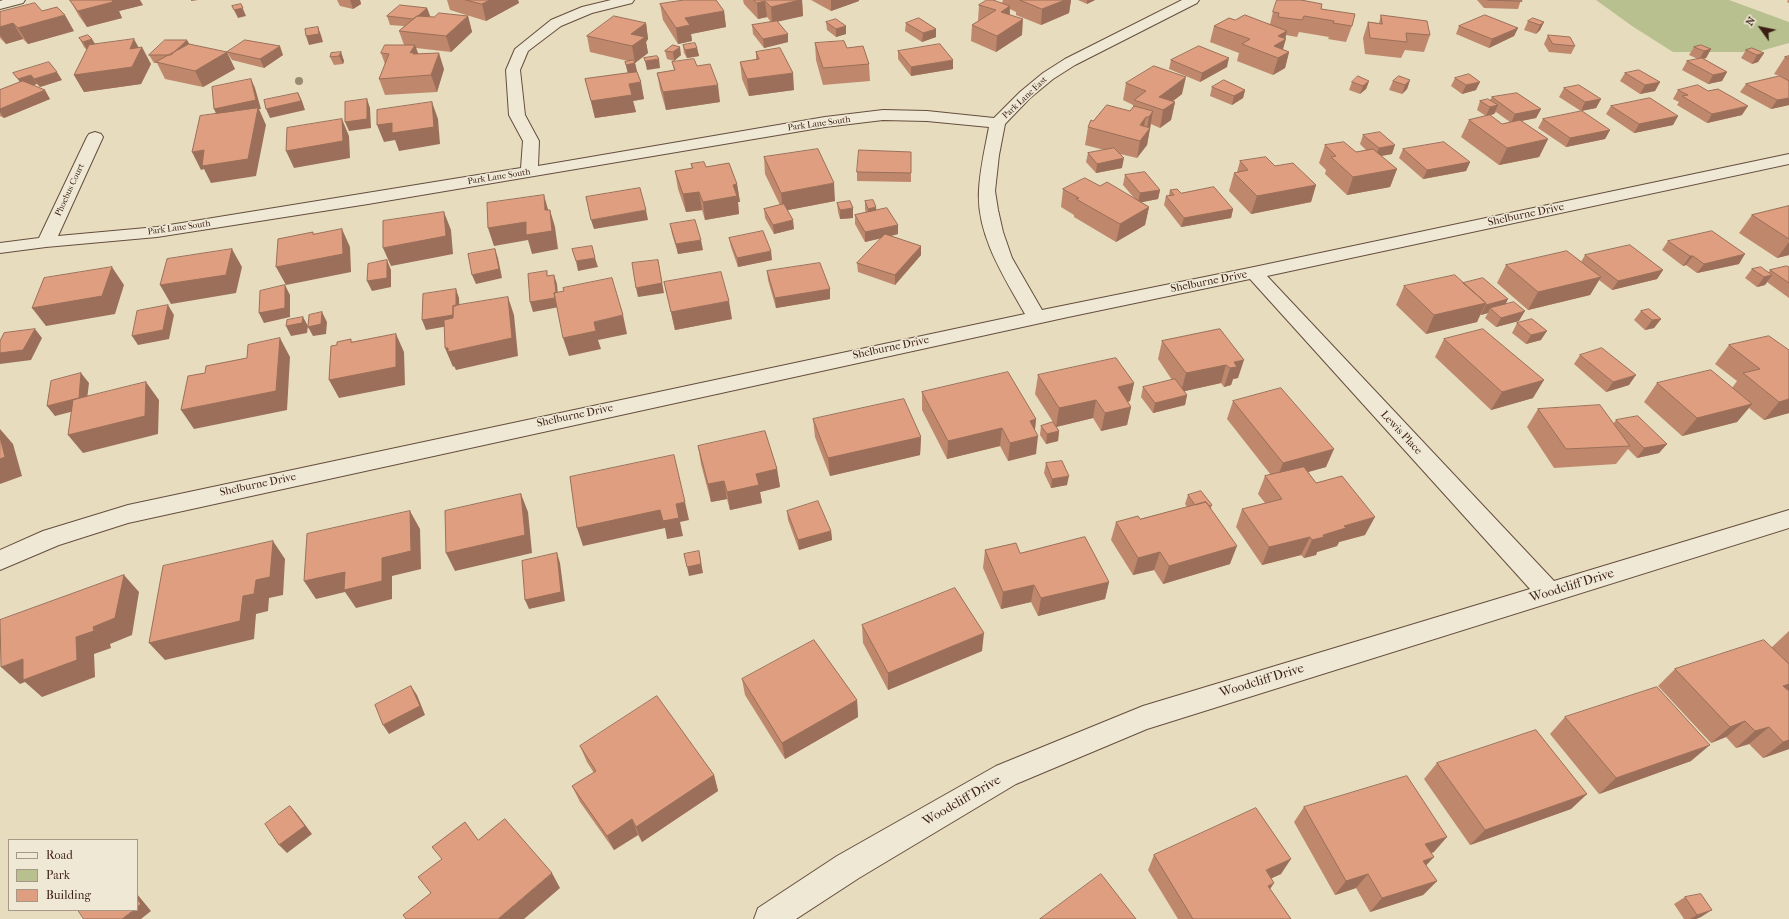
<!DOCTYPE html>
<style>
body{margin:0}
#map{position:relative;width:1789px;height:919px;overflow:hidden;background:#e7dcbe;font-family:"IM FELL French Canon",serif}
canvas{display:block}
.legend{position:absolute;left:8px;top:839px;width:130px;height:72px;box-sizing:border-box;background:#efe8d5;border:1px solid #a79787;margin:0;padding:5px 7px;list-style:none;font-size:12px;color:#3a1e13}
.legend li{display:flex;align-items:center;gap:8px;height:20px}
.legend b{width:20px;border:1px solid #a79787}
.north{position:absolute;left:1741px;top:8px;width:40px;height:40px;-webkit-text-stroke:3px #efe8d5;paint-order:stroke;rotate:303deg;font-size:11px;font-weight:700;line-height:16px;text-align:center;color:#3a1e13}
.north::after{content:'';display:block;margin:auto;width:14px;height:18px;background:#3a1e13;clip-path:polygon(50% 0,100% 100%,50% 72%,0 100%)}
</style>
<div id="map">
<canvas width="1789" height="919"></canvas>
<ul class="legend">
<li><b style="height:5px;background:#efe8d5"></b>Road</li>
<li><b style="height:11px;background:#b8c090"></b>Park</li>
<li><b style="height:11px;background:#de9e7f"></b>Building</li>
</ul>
<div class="north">N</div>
</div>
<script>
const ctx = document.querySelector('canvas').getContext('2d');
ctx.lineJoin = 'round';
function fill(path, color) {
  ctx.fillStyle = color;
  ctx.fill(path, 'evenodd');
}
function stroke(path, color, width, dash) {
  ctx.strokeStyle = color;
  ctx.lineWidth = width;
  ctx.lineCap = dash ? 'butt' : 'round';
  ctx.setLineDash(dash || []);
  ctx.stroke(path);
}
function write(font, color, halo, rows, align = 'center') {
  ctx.font = font + ' "IM FELL French Canon",serif';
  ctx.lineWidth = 3;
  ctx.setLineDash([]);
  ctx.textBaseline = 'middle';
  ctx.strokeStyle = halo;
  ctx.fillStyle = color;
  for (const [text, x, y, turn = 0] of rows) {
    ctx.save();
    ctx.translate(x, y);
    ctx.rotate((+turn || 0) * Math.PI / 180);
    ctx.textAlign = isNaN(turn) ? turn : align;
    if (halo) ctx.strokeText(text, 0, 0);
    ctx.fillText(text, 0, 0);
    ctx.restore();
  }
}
fill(new Path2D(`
 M1596,0h133l60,22v21l-32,9h-84l-41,-26z`), '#b8c090');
const minor = new Path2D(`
 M3,0h22l-2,3 -23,6v-8z
 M611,0h23l-2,3 -40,10 -31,13 -33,25 -8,19 5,45 14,26 -1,25 287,-49 58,-7 44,1 67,7 26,-26 23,-19 22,-14 117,-59h17l-2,3 -122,62 -22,14 -23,19 -25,26 -6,31 -4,36 3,19 5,22 9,26 30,52 212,-43 535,-113v10l-522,112 287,305 235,-71v18l-642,201 -131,55 -157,94 -63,41h-42l4,-11 79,-52 159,-90 147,-60 387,-117 -280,-310 -182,38 -940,206 -69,22 -59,25v-20l43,-19 85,-26 897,-191c-21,-37 -49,-80 -46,-124 1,-21 6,-42 10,-63l-62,-6 -44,-1 -58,7 -457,77 -211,33 -111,10 -46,6v-10l39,-5 48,-101 2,-3 6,-2 6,2 2,3 -45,99 99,-9 364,-59 2,-27 -14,-26 -3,-45 9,-21 36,-29 31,-13z`);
stroke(minor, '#654e3e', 2);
fill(minor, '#efe8d5');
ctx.fillStyle = '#998a71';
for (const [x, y] of [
 [299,81]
]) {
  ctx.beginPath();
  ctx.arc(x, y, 4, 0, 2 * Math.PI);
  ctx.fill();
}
fill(new Path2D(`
 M70,0l73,5 -24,6 3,7 -35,9 -8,-11z
 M337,0h23l1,4 -8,5 -13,-3z
 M447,0h71l1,3 -33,18 -36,-11z
 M743,0h59l1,16 -25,5 10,21 -24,6 -11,-14 -1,-9 19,-3 -4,-5 -9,2 -14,-15z
 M811,0h48v1l-28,10z
 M1003,0h68l-2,13 -28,12 -25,-10v-3l-6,-3v6l12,20 -26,17 -25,-11 1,-16 6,-4 1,-16 23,-2z
 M1078,0h17l-8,4z
 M1477,0h48h-4l-3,9 -34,-1z
 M1788,0h1v3l-2,-1z
 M660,4l64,7 2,16 -35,7 1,7 -14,3 -15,-24z
 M427,8l3,8 -1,1h5l34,-1 4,16 -21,20 -35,-4 2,6 26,15 -7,23 -52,3 -6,-16 6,-15 -4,-11 23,-8 -5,-14 5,-5 -14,-1 -3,-9z
 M1321,9l31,17 -6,16 -18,-3 1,-2 -30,-5 -2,5 -11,-2 -3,14 6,3 -4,16 -12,7 -36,-14 2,-8 -29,-11 4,-16 21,-6 35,4 3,-12z
 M42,11l32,20 -46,13 -5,-5 -17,5 -6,-6v-26z
 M1381,15l49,20 -6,17 -19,-2 -4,8 -36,-4 -2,-16 5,-16 11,1z
 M1528,21l16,1 -4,8 -4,4 -12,-4z
 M826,22l20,4v8l-10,3 -9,-7z
 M646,23l2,16 -2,3 2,11 -13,10 9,36 -11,2 3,11 -41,6 -10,-39 43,-6 -1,-3 -2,-8 3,-1 -38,-9 -3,-16z
 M906,23l30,14 -14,5 -17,-11z
 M1459,26l59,2 -4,8 -25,12 -33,-14z
 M1548,35l27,11 -4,8 -22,-2 -5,-8z
 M79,38l16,6 44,4 12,16 -10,20 -57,8 -10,-17 13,-25 -3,-3z
 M815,43l32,5 22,16 1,17 -47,4 -7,-25z
 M190,45l45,24 -32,18 -38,-8 -8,-16h-3l-5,-8z
 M673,45l8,10 -7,6 -7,-2 -2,-8z
 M683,45l14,3 2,8 -12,2 -3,-5z
 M1694,47l17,2 -5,9 -3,1 24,13 -5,9 -14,3 -26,-14 5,-9 11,-2 -9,-4z
 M1746,50l18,3 -6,9 -6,2 -11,-6z
 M898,51l55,18 -42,7 -13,-17z
 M227,52l56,3 -19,13 -32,-8z
 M341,52l3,9 -1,3 -9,1 -4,-8z
 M756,52l38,38 -45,6 -7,-17 -2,-17 16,-2z
 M1789,56v49l-18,4 -31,-17 6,-8 34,-8 -6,-2 11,-17z
 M1171,60l56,7 -27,15 -31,-13z
 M672,62l25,4 23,36 -54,8 -6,-21 -3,-16 17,-3z
 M13,73l49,7 -22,7 -3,-3 -4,1 17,14 -46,19 -4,-2v-26l20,-8z
 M1625,73l35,9 -5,9 -15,3 -20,-13z
 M1455,78l21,12 -14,4 -11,-8z
 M1410,80l-3,9 -5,5 -13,-4 4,-9z
 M1369,81l-3,8 -6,5 -11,-4 3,-8z
 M1126,83l56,11 -10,8h3l-4,18 -11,8 -9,-4 -4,21 -10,13 -17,-4 2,14 -26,5 -10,-11 2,-9 16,-3 -19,-5 3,-18 5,-6 37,-10 3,-4v-2l-10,-5z
 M1212,87l33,3 -2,8 -11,7 -22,-9z
 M1564,88l37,11 -5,9 -15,3 -22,-14z
 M1678,90l64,25 -35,8 -30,-18 2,-3 -6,-3z
 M1492,97l49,12 -5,9 -15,3 27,18 -9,18 -40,8 -38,-28 8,-17 17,-4 -9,-6 3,-9 10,-1zM1496,112l14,10 -8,2 -15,-8 7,-2z
 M1611,106l67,10 -5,9 -39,8 -28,-19z
 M1543,119l67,11 -5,9 -39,8 -28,-19z
 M1363,135l29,19 -11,2 16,13 -7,18 -43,8 -22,-21 1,-4 -7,-7 6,-18 31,7 10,-2 -6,-6z
 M1403,149l67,13 -4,9 -43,8 -24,-21z
 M911,152v30l-54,-1v-9z
 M764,157l71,44 -47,9 6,19 -20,5 -9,-16 -1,-9 16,-4 -15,-31z
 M1240,161l35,5 41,19 -5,17 -60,12 -22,-23 5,-18 3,-1z
 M691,164l15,3 31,17 3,18h-2l1,12 -34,6 -3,-10 -16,2 -8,-23 -3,-18 17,-2z
 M1125,175l35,15 -2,9 -17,3 8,5 -4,18 -29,17 -42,-25v-2l-13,-8 2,-18 37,-3 35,13 -12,-14z
 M1170,190l11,3 52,16 -2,9 -50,9 -17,-22 2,-9 3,-1z
 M865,201l11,9 22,15v9l-7,2 30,19 -26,30 -37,-13 -1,-9 25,-25 -17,4 -10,-18v-9l11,-3 -1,-2z
 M837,203l16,15 -13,1 -2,-7z
 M1789,206v49l-12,3 -38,-25 13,-18z
 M670,224l33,26 -25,4 -6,-20z
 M729,238l43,22 -34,7 -7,-20z
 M1668,241l71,23 -42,9 -11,-8 -3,1 -21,-16z
 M1585,255l78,15 -6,9 -45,11 -13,-10 -9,15 -62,15 -31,-27 9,-18 75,-3z
 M1789,267v31l-22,-16 -2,3 -8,2 -12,-9 7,-9 16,4 2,-3z
 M767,271l63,18v10l-54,9 -8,-28z
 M664,282l68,37 -57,11z
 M1463,283l45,16 -3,5 14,17 -23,6 -11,-9 3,-5 -7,2 -1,-1 -3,8 -51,12 -30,-29 8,-19z
 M1641,311l20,8 -7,9 -9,2 -11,-10z
 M1517,323l24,17 -15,4 -14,-11z
 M1220,329l18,49 -5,1 -2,6 -7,2 -3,-4 -37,8 3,4 -2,10 -32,8 -12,-16 2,-10 29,-7 -14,-21 4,-18z
 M1444,339l89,59 -42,12 -56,-53z
 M1729,345l60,5v63l-25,7 -15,-12 -12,14 -55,14 -38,-34 13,-19 75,5 5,-7 -22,-17z
 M1580,355l49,30 -23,7 -32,-28z
 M1038,375l96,8 -4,18 -2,1 3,5 -4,18 -26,6 -8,-13 -37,9 3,4 -1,10 -12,3 -6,-9 1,-9 12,-4 -18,-28z
 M922,392l114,27 -1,11 1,24 -28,7 -8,-15 -53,13 -25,-49z
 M1233,401l93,66 -18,5 8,11 49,52 -26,7 -2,4 -20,6 -1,3 -12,3 -3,-3 -39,10 -26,-38 6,-18 23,-6 -7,-9 7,-18 6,-1 -44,-56z
 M1538,409l75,15 3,-4 51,24 -8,9 -22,5 -9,-9 -12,15 -62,4 -27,-41z
 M813,419l108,18 -1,18 -90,21 -15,-39z
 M698,446l79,23 3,18 -20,5 2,11 -32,7 -3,-11 -16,3 -10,-38z
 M1046,463l21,22 -16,3 -7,-15z
 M1188,495l24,10 -1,3 19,56 -67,20 -9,-14 -21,5 -22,-35 5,-18 24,-3 47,-12 -2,-3z
 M787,511l44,20 1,9 -33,10 -11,-30z
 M985,550l35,3 89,29 -4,17 -67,17 -7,-14 -30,7 -18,-41z
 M862,625l120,26 -94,39 -25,-47z
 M1789,631v118l-26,9 -14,-14 -13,4 -10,-11 -15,6 -53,-57 17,-17 97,-22z
 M742,679l115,21 1,17 -73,42 -40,-64z
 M1565,717l126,44 -92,33 -49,-60z
 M580,746l134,29 4,16 -76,51 -4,-7 -24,15 -34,-48 -8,-16 22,-13 -7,-11z
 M1437,763l150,31 -16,15 -101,36 -46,-66z
 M1304,807l130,45 -3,1 -5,13 11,15 -14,14 -53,17 -14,-24 -21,7 -41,-73z
 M1154,855l127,19 -10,4 -1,11 21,30h-113l-30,-49z
 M1685,897l16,20 -5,2h-12l-10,-15z`), '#bf886d');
fill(new Path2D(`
 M111,0h29l3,5 -24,6 3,7 -35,9 -9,-16z
 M191,0h7l-7,1z
 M350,0h10l1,4 -8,5z
 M490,0h28l1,3 -33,18 -4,-17z
 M800,0h2l1,16 -31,7 -1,-16z
 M831,0h28v1l-28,10z
 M1065,0h6l-2,13 -28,12 1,-16z
 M1087,0h8l-8,4z
 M765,1l2,16 -9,2 -1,-16z
 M241,4l5,12 -8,2 -4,-8z
 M1010,6l-1,16 -8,-10z
 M427,8l3,8 -13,11 -3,-8z
 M724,11l2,16 -35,7 1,7 -14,3 -2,-16 9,-10z
 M65,15l9,16 -46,13 -10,-16z
 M468,16l4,16 -21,20 -5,-16z
 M1023,19l-1,16 -26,17 1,-16z
 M1544,22l-4,8 -4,4 4,-9z
 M13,23l10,16 -17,5 -6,-9v-8z
 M646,23l2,16 -2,3 2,11 -13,10 -3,-17 -1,-12z
 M846,26v8l-10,3v-8z
 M318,27l3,8 2,7 -14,3 -3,-9z
 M1518,28l-4,8 -25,12 3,-9z
 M936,29v8l-14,5 1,-9z
 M1287,31l-2,9 1,-1 -5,16 -7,-9 4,-10z
 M788,34v8l-24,6 -1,-9z
 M92,39l5,8 -10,3 -4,-8z
 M134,39l6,11 2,-3 9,17 -10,20 -57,8 -10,-17 56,-26z
 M187,40l5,8 -21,7z
 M415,45l6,16 -11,-8z
 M280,46l3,9 -19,13 -4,-9z
 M680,47l1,8 -7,6 -1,-9z
 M697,48l2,8 -12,2 -2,-8z
 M1711,49l-5,9 -7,2 5,-9z
 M227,52l8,17 -32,18 -8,-16z
 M341,52l3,9 -1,3 -4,-8z
 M1289,52l-4,16 -12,7 5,-17z
 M439,53l5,16 -7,23 -6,-17z
 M1764,53l-6,9 -6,2 5,-9z
 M1229,58l-2,9 -27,15 2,-9z
 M659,59l1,9 -13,2 -2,-9z
 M953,60v9l-42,7v-9z
 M635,63l2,9 -9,2 -2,-9z
 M57,72l5,8 -22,7 -6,-8z
 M1727,72l-5,9 -14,3 5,-9z
 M793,73l1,17 -45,6 -2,-17z
 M31,75l6,9 -13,4 -6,-9z
 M1186,77l-4,17 -21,16 -2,-13z
 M251,79l4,9 6,21h-2l7,16 -10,51 -45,7 -7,-14 -3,1 -9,-18 12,-2 14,-32 -4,-9z
 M1410,80l-3,9 -5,5 3,-9z
 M1369,81l-3,8 -6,5 3,-8z
 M641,82l3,17 -11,2 3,11 -41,6 -4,-17 38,-17z
 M1480,82l-4,8 -14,4 4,-9z
 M1660,82l-5,9 -15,3 5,-9z
 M718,85l2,17 -54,8 -3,-18z
 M45,90l5,9 -46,19 -4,-6v-3z
 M1245,90l-2,8 -11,7 2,-9z
 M298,93l4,8 3,9 -35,8 -4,-9z
 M1789,98v7l-18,4 6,-9z
 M367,99l3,9 1,20 -22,3 -4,-9z
 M1601,99l-5,9 -15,3 4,-9z
 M432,102l6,17 2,25 -41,7 -4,-11 -11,2 -7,-17z
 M1175,102l-4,18 -11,8 3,-18z
 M1498,105l-4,9 -8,2 4,-9z
 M1748,106l-6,9 -35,8 5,-9z
 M1541,109l-5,9 -25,5 4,-9z
 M1153,111l-6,34 -10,13 3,-17 6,-7 3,-17z
 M1678,116l-5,9 -39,8 5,-9z
 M1146,117l-4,17 -2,-9z
 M342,119l7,17 1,22 -56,10 -8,-17z
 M1610,130l-5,9 -39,8 4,-9z
 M1548,139l-9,18 -40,8 8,-17z
 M1395,145l-3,9 -17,3 4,-9z
 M1124,158l-2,10 -26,5 1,-9z
 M1470,162l-4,9 -43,8 4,-9z
 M1397,169l-7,18 -43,8 6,-18z
 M834,183l1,18 -52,10 -2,-18z
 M737,184l3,18h-2l1,12 -34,6 -2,-18 30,-17z
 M1316,185l-5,17 -60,12 6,-18z
 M1160,190l-2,9 -20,4 2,-10z
 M699,192l3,18 -16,2 -3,-18z
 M544,195l5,18 -4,-3z
 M876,207l1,10 -9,1v-9z
 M1149,207l-4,18 -29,17 4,-18z
 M853,208v10l-13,1v-9z
 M1233,209l-2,9 -50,9 3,-9z
 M550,210l5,17 3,22 -26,5 -4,-14 -34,6 -6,-18z
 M646,210l2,10 -54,9 -3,-9z
 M444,212l7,18 2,24 -62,12 -8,-18z
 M793,220l1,9 -20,5 -1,-9z
 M898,225v9l-33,8v-10z
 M342,229l8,18 1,25 -65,13 -10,-18z
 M701,240l2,10 -25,4 -2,-10z
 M1789,242v13l-12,3z
 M921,246v9l-26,30v-10z
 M232,249l10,18 -6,26 -65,11 -11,-19z
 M495,249l3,9 4,20 -26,6 -4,-9z
 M771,251l1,9 -34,7 -1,-9z
 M1745,254l-6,10 -42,9 7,-9z
 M1690,256h3l-7,9 -3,1z
 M595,258l3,9 -20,4 -2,-10z
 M387,260l4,10v17l-19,4 -5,-10z
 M658,260l6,33 -26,4 -2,-9z
 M112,267l12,18 -9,29 -69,12 -14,-18z
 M1663,270l-6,9 -45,11 6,-9z
 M554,275l3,9 2,23 -26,5 -3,-10z
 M1772,275l-7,10 -8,2 7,-10z
 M1601,277l-11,18 -62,15 10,-18z
 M285,285l5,10v22l-26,6 -5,-10z
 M456,289l3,9 1,26 -34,6 -4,-10z
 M830,289v10l-54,9 -1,-10z
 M508,297l6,18 4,41 -62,14 -2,-4 -1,1 -8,-19z
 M1508,299l-5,10 -13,-1 -2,5 -7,2 5,-10z
 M729,301l3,18 -57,11 -4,-18z
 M1486,303l-9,19 -51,12 8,-19z
 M168,305l6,10 -5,24 -31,6 -6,-9z
 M1525,311l-6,10 -23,6 5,-9z
 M322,312l5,10 -1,12 -13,2 -5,-9z
 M623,315l4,19 -29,6 3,9 -32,7 -6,-18 31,-16z
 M303,317l5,9 -1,7 -16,3 -5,-10z
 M1661,319l-7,9 -9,2 7,-10z
 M35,329l7,9 -11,22 -31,4v-11z
 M1547,331l-6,9 -15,4 5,-9z
 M396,334l8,18 1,33 -66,13 -10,-18z
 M280,338l10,19 -3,53 -93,19 -13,-19z
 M1244,360l-6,18 -5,1 -2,6 -7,2 6,-19 4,-6z
 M1226,365l-5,18 -40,9 5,-19z
 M81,373l8,10 -3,25 -31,8 -8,-10z
 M1636,375l-7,10 -23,7 7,-10z
 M1544,380l-11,18 -42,12 11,-18z
 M146,382l13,18 -1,34 -75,19 -15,-18z
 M1134,383l-4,18 -16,4 4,-18z
 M1187,395l-2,10 -32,8 2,-10z
 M1789,399v14l-25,7 15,-18z
 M1096,400l-3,18 -37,9 3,-19z
 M1752,404l-15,18 -55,14 15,-18z
 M1131,407l-4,18 -26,6 4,-18z
 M1036,419l-2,18 4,-1 -2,18 -28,7 2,-18 20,-22z
 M1002,428l-2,18 -53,13 1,-18z
 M0,429l13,15 9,32 -22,8z
 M1059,431l-1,10 -12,3 1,-10z
 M921,437l-1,18 -90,21 -2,-18z
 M1667,444l-8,9 -22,5 7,-10z
 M1334,449l-8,18 -50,14 7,-18z
 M777,469l3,18 -20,5 2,11 -32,7 -3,-18 29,-18z
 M1069,476l-2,9 -16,3 1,-9z
 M724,481l3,18 -16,3 -3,-18z
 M521,494l7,18 4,41 -77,18 -9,-18z
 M685,502l4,18 -9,2 3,14 -16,3 -2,-11 -82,18 -6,-18z
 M410,511l10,18 1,40 -29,7v23l-36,9 -11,-16 -29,7 -12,-18 78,-23z
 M1375,517l-10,18 -26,7 -2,4 -20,6 -1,3 -12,3 8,-18 32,-14z
 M831,531l1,9 -33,10 -1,-10z
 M1310,537l-9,18 -39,10 7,-18z
 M273,541l12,18 -2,36 -14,3 -1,13 -12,3 -2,25 -89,21 -16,-17 94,-47 13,-16z
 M1237,546l-7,18 -67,20 6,-18z
 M699,551l4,22 -14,3 -2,-9z
 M1160,552l-6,18 -21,5 5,-17z
 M557,553l3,10 5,38 -36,8 -4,-9z
 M124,575l15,17 -7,43 -22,9 1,4 -17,6 1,23 -53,20 -17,-15 -5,2 -19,-17 22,-8 53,-22 17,-10z
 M1109,582l-4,17 -67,17 3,-18z
 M1034,585l-3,17 -30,7 2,-17z
 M984,633l-2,18 -94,39v-17z
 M1789,684v7l-6,-5z
 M411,686l6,9 8,20 -36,19 -6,-9z
 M857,700l1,17 -73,42 -3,-16z
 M1745,721l-19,16 -15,6 19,-16z
 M1769,727l-20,17 -13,4 19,-17z
 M1789,740v9l-26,9 20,-16z
 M1710,745l-19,16 -92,33 17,-16z
 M714,775l4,16 -76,51 -6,-15z
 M1587,794l-16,15 -101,36 15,-15z
 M290,806l7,8 15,20 -25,19 -8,-8z
 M632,819l6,16 -24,15 -7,-14z
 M1447,837l-13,15 -22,7 13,-15z
 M1434,857l-14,15 3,-11z
 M1291,859l-10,15 -24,11 9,-15z
 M552,873l8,15 -36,31h-26z
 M1368,874l-12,14 -21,7 11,-14z
 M1437,881l-14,14 -53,17 12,-14z
 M1274,883l-9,14 3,-11z
 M137,894l14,17 -10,8h-19l12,-9h3z
 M1712,910l-11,7 -5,2h-6l7,-4z`), '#9b6f59');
const building = new Path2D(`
 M70,0h42l1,2 -35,9z
 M466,0h24l-8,4z
 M684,0h32l8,11 -39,7 5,7 -14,3 -16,-24z
 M754,0h46l-29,7 -6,-6 -8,2z
 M987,0h6l17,6 -9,6 22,7 -26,17 -25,-11 24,-15 -17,-5z
 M1020,0h45l-23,9z
 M1277,0h24l21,4 -1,5 34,5 -3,12 -19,-3 1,-2 -30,-5 -2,4 -24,-3 1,-4 -6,-1z
 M1488,0h33l1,1z
 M35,3l7,8 15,-4 8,8 -47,13 -5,-5 -13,4v-15z
 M241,4l2,4 -9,2 -2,-4z
 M400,5l27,3 -9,8h-1l-4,3 -26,-3z
 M439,13l29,3 -22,20 -47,-5 18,-15 17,1z
 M1245,15l42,16 -9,5 8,3 -12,7 15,6 -11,6 -36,-14 8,-5 -36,-13 15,-8 6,2z
 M1381,15l46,6 3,14 -24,-2 1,9 -37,-4 -2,-16 14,2z
 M1485,15l33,13 -26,11 -33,-13z
 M614,16l32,7 -15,11 14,3 -13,9 -45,-10z
 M919,18l17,11 -13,4 -17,-10z
 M1533,18l11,4 -4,3 -12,-4z
 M836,19l10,7 -10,3 -10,-7z
 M777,21l11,13 -25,5 -11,-14z
 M318,27l1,7 -13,2 -1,-7z
 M88,35l4,4 -9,3 -4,-4z
 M1548,35l22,2 5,9 -22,-2z
 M134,39l-4,10 12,-2 -10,20 -58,8 15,-30z
 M165,40h22l-16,15h-22z
 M245,40l35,6 -20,13 -33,-7z
 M844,41l3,7 16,-2 6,18 -46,4 -8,-25z
 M695,43l2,5 -12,2 -2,-5z
 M189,44l38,8 -32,19 -39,-9z
 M940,44l13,16 -42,7 -13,-16z
 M385,45h30l-5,8 4,-1 -1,2 26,-1 -8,22 -52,4 10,-25 -8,-1z
 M673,45l7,2 -7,5 -8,-1z
 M1701,45l10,4 -7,2 -10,-4z
 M1199,46l30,12 -27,15 -31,-13z
 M780,48l13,25 -46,6 -7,-17 19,-3 -3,-7z
 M1752,48l12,5 -7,2 -11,-5z
 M341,52l-2,4 -9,1 1,-4z
 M657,56l2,3 -14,2 -1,-3z
 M1789,56v3l-4,-2z
 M1702,58l25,14 -14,3 -26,-14z
 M694,59l3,7 13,-2 8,21 -55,7 -6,-19 18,-3 -3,-8z
 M633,60l2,3 -9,2 -1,-3z
 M49,62l8,10 -23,7 -3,-4 -13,4 -5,-6z
 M1154,66l32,11 -27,20 16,5 -12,8 -29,-10 12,-9 -20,-8z
 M1639,70l21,12 -15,3 -20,-12z
 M637,72l4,10 -12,2 3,11 -41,6 -6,-22z
 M1469,74l11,8 -14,3 -11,-7z
 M1358,76l11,5 -6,5 -11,-4z
 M1399,76l11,4 -5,5 -12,-4z
 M1780,76l9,5v17l-12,2 -31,-16z
 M251,79l5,21 -42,9 -2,-22z
 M1224,80l21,10 -11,6 -22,-9z
 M23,81l22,9 -45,19v-19z
 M1579,85l22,14 -16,3 -21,-14z
 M1698,85l10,6 10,-2 30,17 -36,8 -30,-18 6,-1 -10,-5z
 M298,93l3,8 -35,8 -2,-9z
 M1517,93l24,16 -26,5 -23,-17z
 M1650,98l28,18 -39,8 -28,-18z
 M367,99v20l-22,3v-20z
 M1488,99l10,6 -8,2 -10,-6z
 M432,102l2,25 -42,6v-10l-15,2v-15z
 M1107,105l23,6 4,-5 19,5 -4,6h-3l-6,8 10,3 -10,13 -52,-14 3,-7 2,1z
 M258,108l-10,51 -46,7 2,-16 -12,2 8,-36z
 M1582,111l28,19 -40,8 -27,-19z
 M1490,115l12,9 18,-4 28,19 -41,9 -38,-28z
 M342,119l1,22 -57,10 1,-23z
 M1380,132l15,13 -16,3 -16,-13z
 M1344,142l12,10 17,-3 24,20 -44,8 -22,-20 5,-1 -11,-11z
 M1444,142l26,20 -43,8 -24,-21z
 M1114,148l10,10 -27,6 -9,-11z
 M818,149l16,34 -53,10 -17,-36z
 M859,150l52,2v21l-54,-1z
 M1266,157l9,9 18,-3 23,22 -59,11 -23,-23 14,-3 -8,-9z
 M704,162l2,5 23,-4 8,21 -4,1 4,11 -34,6 -4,-10 -16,2 -8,-23 18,-3 -2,-4z
 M1145,172l15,18 -20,3 -15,-18z
 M1085,178l15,8 7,-4 42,25 -29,17 -44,-25 3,-1 -16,-9z
 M1214,187l19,22 -49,9 -18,-22 8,-1 -4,-5 7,-1 4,4z
 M640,188l6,22 -55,10 -5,-23z
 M544,195l1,15h5l2,21 -26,4v-13l-38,6 -1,-25z
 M873,200l3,7 -8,2 -3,-8z
 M850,201l3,7 -13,2 -3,-7z
 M784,204l9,16 -20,5 -9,-16z
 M1789,206v33l-37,-24z
 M887,208l11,17 -33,7 -10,-17z
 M444,212l2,24 -63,12v-27z
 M695,220l6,20 -25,4 -6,-20z
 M342,229l1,25 -67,13 2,-28 35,-7v2z
 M763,231l8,20 -34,7 -8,-20z
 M1712,231l33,23 -41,10 -11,-8h-3l-22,-15z
 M885,234l36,12 -26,29 -38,-12z
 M1630,245l33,25 -45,11 -33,-26z
 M592,246l3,12 -19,3 -4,-12z
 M232,249l-6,26 -66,10 7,-26z
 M495,249l4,20 -27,6 -4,-21z
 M1567,251l34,26 -63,15 -32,-27z
 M387,260v18l-20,3 1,-17z
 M658,260l4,23 -26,5 -4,-25z
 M820,263l10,26 -55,9 -8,-27z
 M1787,266l2,1v16l-19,-13z
 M112,267l-10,29 -70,12 12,-30z
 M1761,267l11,8 -8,2 -12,-8z
 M547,271v5l7,-1 2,17 -2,1 1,5 -25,4 -2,-28z
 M721,272l8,29 -58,11 -7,-30z
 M1455,275l31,28 -52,12 -30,-29z
 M612,278l11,37 -29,7 2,9 -33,7 -9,-45 10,-2 -1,-3z
 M1483,278l25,21 -22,6h-1l1,-2 -23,-20z
 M285,285v23l-26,5 1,-22z
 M456,289v17h-3v9l-31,5 1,-26z
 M508,297l4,41 -64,14v-4h-3l-1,-28 9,-2v-12z
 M1514,302l11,9 -24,7 -11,-10z
 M168,305l-5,25 -31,6 5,-25z
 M1649,309l12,10 -9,1 -11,-9z
 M322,312l-1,12 -13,3 1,-12z
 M303,317l-1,6 -16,3 1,-6z
 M1532,319l15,12 -16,4 -14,-12z
 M35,329l-12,21 -23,3v-12l4,-8z
 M1220,329l24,31 -10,2 3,5 -7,1 -4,-3 -40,8 -24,-32z
 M1483,329l61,51 -42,12 -58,-53z
 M396,334v33l-67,13 2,-34 6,-1v-3l14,-3v3z
 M1769,336l20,14v49l-10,3 -36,-29 17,-4 -31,-24z
 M280,338l-4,53 -95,19 7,-34 17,-3 1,-7 41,-8 1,-13z
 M1602,348l34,27 -23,7 -33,-27z
 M1116,358l18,25 -16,4 13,20 -26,6 -9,-13 -37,8 -21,-33z
 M1711,370l41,34 -55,14 -40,-35z
 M1008,372l28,47 -6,2 8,15 -28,7 -8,-15 -54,13 -26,-49z
 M81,373l-2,25 -32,8 4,-25z
 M1175,379l12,16 -32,8 -12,-16z
 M146,382l-1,34 -77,19 5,-35z
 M1281,388l53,61 -51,14 -50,-62z
 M904,399l17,38 -93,21 -15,-39z
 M1600,405l30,41 -64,3 -28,-40z
 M1638,416l29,28 -23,4 -28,-28z
 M1053,422l6,9 -12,3 -6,-8z
 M765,431l12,38 -21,5 3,11 -32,7 -3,-11 -16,3 -10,-38z
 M0,437l5,20 -5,2z
 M674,455l11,47 -9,2 3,14 -16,3 -3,-11 -83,18 -7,-51z
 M1062,461l7,15 -17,3 -6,-16z
 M1304,467l12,16 26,-7 33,41 -31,9 2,2 -23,7 1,2 -12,3 -2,-3 -41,10 -27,-38 40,-10 -17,-23z
 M1201,491l11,14 -3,1 -3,-4 -11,3 -7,-10z
 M521,494l4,41 -79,18 -1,-42z
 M818,501l13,30 -33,9 -11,-29z
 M1206,502l31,44 -68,20 -9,-14 -22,6 -22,-36 22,-6 2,3z
 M410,511l1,40 -29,7v23l-38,9 1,-18 -41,9 3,-47z
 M1085,537l24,45 -68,16 -7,-13 -31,7 -18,-42 31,-7 4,10z
 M273,541l-3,36 -14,3 -2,14 -11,2 -3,25 -91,22 14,-77z
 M699,551l2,13 -14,3 -3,-13z
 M557,553l4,39 -36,8 -3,-39z
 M124,575l-9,43 -22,9 1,4 -18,6 1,23 -54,20v-21l-22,8 -1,-47z
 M955,588l29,45 -96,40 -26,-48z
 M814,640l43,60 -75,43 -40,-64z
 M1764,640l25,24v20l-6,2 6,5v49l-6,2 -14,-15 -14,4 -10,-10 -15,6 -55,-58z
 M411,686l9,20 -37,19 -8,-20z
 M1657,687l53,58 -94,33 -51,-61z
 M657,696l57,79 -78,52 -4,-8 -25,17 -35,-50 24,-15 -16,-25z
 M1536,730l51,64 -102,36 -48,-67z
 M1407,776l40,61 -22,7 9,13 -11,4 14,20 -55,17 -14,-24 -22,7 -42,-74z
 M290,806l15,20 -26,19 -14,-21z
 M1256,808l35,51 -25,11 8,13 -6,3 23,33h-98l-39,-64z
 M505,819l47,54 -54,46h-92l-3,-4 28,-22 -13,-16 24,-18 -10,-12 33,-25 13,18z
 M1101,874l35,45h-96z
 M1701,894l11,16 -15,5 -12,-18z
 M137,899l4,5 -4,3z
 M78,910h56l-12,9h-38z`);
fill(building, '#de9e7f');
stroke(building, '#9b6f59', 1);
write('9px', '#3a1e13', '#efe8d5', [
 ["Park Lane East",1025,98,-43],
 ["Park Lane South",819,124,-8],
 ["Park Lane South",499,177,-9],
 ["Phoebus Court",70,190,-65],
 ["Park Lane South",179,228,-8]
]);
write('11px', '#3a1e13', '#efe8d5', [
 ["Shelburne Drive",1526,215,-12],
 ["Shelburne Drive",1209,282,-11],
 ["Shelburne Drive",891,348,-12],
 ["Shelburne Drive",575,416,-12],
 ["Lewis Place",1401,433,47],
 ["Shelburne Drive",258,485,-12]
]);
write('13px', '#3a1e13', '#efe8d5', [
 ["Woodcliff Drive",1572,586,-17],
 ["Woodcliff Drive",1262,681,-17],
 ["Woodcliff Drive",962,801,-30]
]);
</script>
